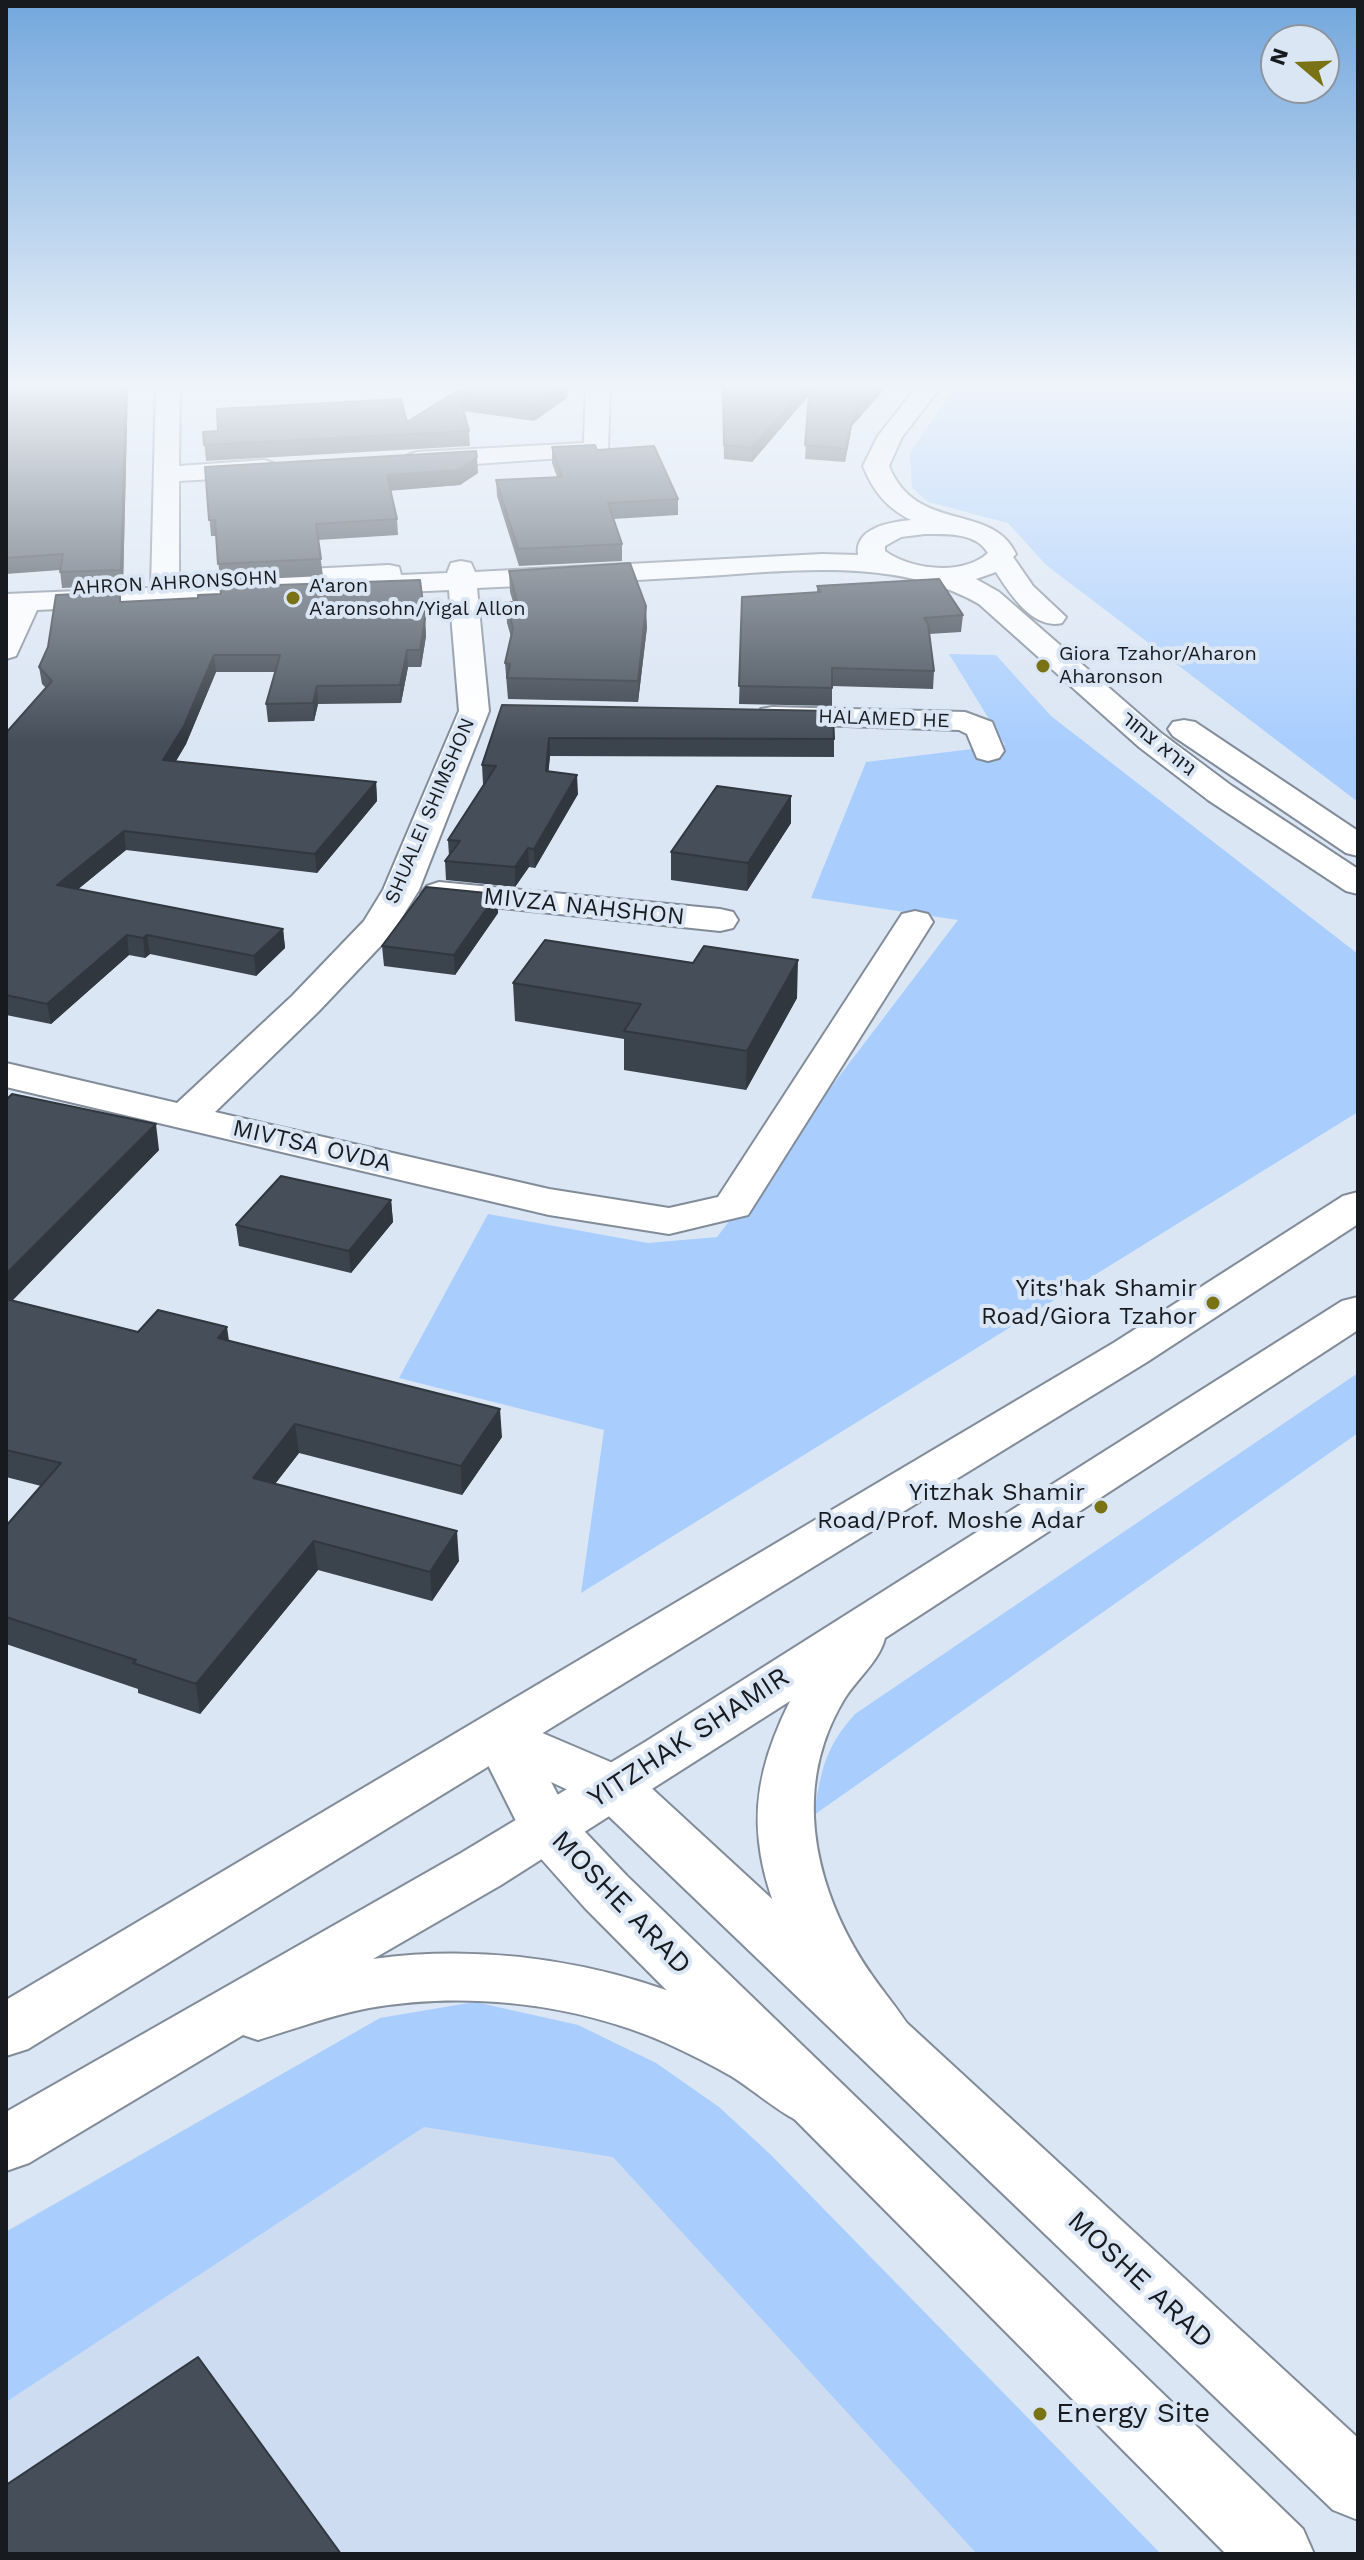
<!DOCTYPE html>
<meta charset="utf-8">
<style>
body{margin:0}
#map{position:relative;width:1364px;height:2560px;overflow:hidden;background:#dbe6f4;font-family:"Work Sans",sans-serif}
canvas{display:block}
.frame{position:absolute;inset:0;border:8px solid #171b20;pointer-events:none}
.north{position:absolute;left:1260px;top:24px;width:80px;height:80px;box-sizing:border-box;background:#dbe6f4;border:2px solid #8d959f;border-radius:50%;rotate:289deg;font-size:22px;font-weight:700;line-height:32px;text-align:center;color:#171b20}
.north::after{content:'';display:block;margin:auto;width:28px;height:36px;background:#7a7316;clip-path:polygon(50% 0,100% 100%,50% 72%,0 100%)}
</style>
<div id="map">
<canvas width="1364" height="2560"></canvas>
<div class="frame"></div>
<div class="north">N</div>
</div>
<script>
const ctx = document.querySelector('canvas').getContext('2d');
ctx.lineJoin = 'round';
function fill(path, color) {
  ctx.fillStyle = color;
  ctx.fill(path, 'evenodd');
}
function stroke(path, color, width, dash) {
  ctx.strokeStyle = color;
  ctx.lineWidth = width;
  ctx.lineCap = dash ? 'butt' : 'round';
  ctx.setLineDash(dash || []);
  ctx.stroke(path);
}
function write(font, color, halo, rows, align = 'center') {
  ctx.font = font + ' "Work Sans","Noto Sans Hebrew",sans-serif';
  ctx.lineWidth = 8;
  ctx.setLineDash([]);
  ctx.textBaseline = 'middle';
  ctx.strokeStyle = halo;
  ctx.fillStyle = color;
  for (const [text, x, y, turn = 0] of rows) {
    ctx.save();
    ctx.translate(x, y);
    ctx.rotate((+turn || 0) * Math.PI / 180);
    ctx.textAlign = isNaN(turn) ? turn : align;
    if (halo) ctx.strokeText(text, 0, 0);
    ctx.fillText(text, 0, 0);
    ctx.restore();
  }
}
fill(new Path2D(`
 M475,2002l103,23 78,38 63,44 439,447h-1152v-323l374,-213z`), '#cddcf1');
fill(new Path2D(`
 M957,384h401v418l-312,-237 -38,-42 -80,-21 -16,-14 -2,-35z
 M949,654l47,1 55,61 307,238v158l-777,481 23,-163 -205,-52 89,-164 160,29 69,-6 241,-317 -147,-22 55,-136 139,-17z
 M1358,1373v60l-544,382c7,-44 10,-66 41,-101z
 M475,2002l103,23 78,38 63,44 51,47 391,400h-184l-364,-397 -189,-30 -418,275v-170l374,-214z`), '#a9cefe');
const minor = new Path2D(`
 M156,384h24l-1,82 85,-6 9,3 4,5 -4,5 -9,3 -85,5v105l56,-2 -3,-4 4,-6 10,-2 143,-7 10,2 2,8 46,-2 4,-10 10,-2 10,2 4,9 347,-18 36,1c-4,-27 32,-33 53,-35 -24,-12 -38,-29 -48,-54l15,-30 41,-52h24l-41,53 -13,29c27,68 103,36 127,88l-3,3 20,29 33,31 -4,6c-29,7 -52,-29 -66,-51l-20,7 23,13 162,141 71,53 126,83v25l-12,-3 -138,-91 -69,-53 -160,-143c-86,-49 -194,-32 -288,-27 -71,4 -143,8 -214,11l12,123 -70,179 -28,45 -73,77 -103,100 334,77 120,19 49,-11 184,-283 13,-3 13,3 5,8 -185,293 -79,19 -120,-19 -543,-128v-24l171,40 115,-107 72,-75 19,-31 76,-179 -10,-121 -89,4 -10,-2 -4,-6 2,-3 -58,3 3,4 -4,6 -10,2 -242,12 -21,46 -10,3v-65l145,-6zM925,534c21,0 51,-2 63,19 -25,23 -77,17 -103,-2v-5l16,-9z
 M586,384h24l-2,66 -3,5 -188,13 -9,-3 -4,-5 4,-5 9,-3 167,-9z
 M772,707l193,5 27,10 12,29 -5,7 -11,3 -11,-3 -10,-24 -8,-4 -198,-7 -5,-7 5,-7z
 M1184,720l11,2 163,109v25l-12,-3 -173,-117 -5,-7 5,-7z
 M439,882l281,27 13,3 5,8 -5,8 -13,3 -293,-31 -6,-7 6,-7z
 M500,1715l134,57 724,666v82l-25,-10 -739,-708 -43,-20 17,32 59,62 676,653 11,25h-88l-641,-646 -58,-65 -54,-108 8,-14z`);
const major = new Path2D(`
 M1358,1192v32l-211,138 -1119,687 -22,7v-56l1109,-658 228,-146z
 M1358,1297v33l-473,308c-5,22 -28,41 -40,60 -8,13 -16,30 -21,45 -26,79 1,164 47,231 15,22 33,41 45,65l-9,18c-15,5 -26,9 -41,1 -9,-5 -16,-20 -22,-29 -39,-54 -78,-120 -85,-187 -6,-52 9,-96 31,-141l-289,184 -128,74c140,-19 289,13 410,86 26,16 55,29 68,57l-9,19c-6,2 -16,7 -23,7 -24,-1 -66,-39 -88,-52 -21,-12 -43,-23 -65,-33 -91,-40 -200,-52 -297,-35 -38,7 -74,21 -111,32l-15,-5 -214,128 -23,8v-59l455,-259 184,-111 697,-441z`);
stroke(minor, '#828c99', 4);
stroke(major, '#828c99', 4);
fill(minor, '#fff');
fill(major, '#fff');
fill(new Path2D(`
 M6,384h122l-5,201 -61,3 -2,-18 -54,4z
 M468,384l99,14 -33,23 -71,-10 6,20 1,15 -264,15 -3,-29 204,-10z
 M674,384h215l-37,42 -7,36 -40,-3 4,-64 -57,67 -28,-3 -2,-71 -47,1z
 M552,447l45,3 81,49v16l-65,4 9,25v17l-103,5 -22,-70 -1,-16 61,-3 -5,-14z
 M205,467l273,6 -18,12 -70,5 7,29 1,16 -80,5 5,36 -103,5 -4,-45h-5z
 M509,571l138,56 -9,75 -130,-3 -3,-36 6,-26 -4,-14 -1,-21h7l-3,-10z
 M817,586l146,29 -2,17 -32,2 5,37 -1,18 -101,-3v20l-93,-2 3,-107 75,-5z
 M122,602l303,17 1,17 -5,31h-13l-7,36 -83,1 -4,17 -46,1 -2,-18 9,-32h-59l-30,72 -10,17 200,21 1,19 -60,72 -191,-23 -48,39 205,40 2,19 -29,28 -106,-22 -5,4 -16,-3 -78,69 -45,-9v-282l40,-45 -4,-4 -3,-17z
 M502,705l332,34v18l-284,-1 -2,15 30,23 -43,74 -6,-1 -14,20 -69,-7 -1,-19 4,-5 -1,-16 36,-56h-1l-1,-19z
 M791,796v27l-44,68 -76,-11v-28z
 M497,894l1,19 -43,62 -71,-9 -2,-20z
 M513,983l284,15 -51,92 -122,-20v-31l-109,-18z
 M6,1100l153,50 -147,151 126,31 91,9 273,96 -40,58 -163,-42 -24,31 184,77 -27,40 -114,-31 -118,144 -62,-21v-4l-132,-45v-118l35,-40 -35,-9z
 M391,1200l2,22 -42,51 -112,-27 -3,-21z`), '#3b434d');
fill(new Path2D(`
 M126,384h2l-5,201 -2,-15z
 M565,384h4l-2,14 -33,23 -1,-16z
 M808,384h3l-1,10 -58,68v-14z
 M878,384h11l-37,42 -7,36 1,-13 7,-37z
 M477,457l1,16 -18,12 -72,6 -1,-16z
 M646,606l1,21 -9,75v-21z
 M425,619l1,17 -5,31 -1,-17z
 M407,650l1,17 -7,36 -1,-18z
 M214,655l2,17 -30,72 -20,34 -3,-18z
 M317,686l1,18 -4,17 -1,-18z
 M549,738l1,18 -3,33 -1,-18z
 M577,775l1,19 -43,74 -1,-19z
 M376,782l1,19 -60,72 -2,-19z
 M791,796v27l-44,68 1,-28z
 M124,831l2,19 -66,54 -3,-19z
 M528,848l1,19 -14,20v-20z
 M497,894l1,19 -43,62 -1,-20z
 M283,929l2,19 -29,28 -2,-20z
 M127,935l2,20 -78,69 -4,-20z
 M147,935l3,19 -5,4 -2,-20z
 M798,960l-1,38 -51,92 1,-39z
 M156,1124l3,26 -153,157v-33z
 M391,1200l2,22 -42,51 -2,-22z
 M227,1327l4,28 -13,-17z
 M500,1409l2,28 -40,58 -1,-29z
 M295,1424l4,29 -42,54 -4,-29z
 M457,1531l2,30 -27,40 -2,-29z
 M314,1541l4,29 -118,144 -4,-30z`), '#30373e');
const building = new Path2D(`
 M6,384h120l-5,186 -61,2 3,-18 -57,4z
 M468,384h97l-32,21 -74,-11 10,37 -265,14 -1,-13 15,-1 -1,-22 184,-10 6,23z
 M723,384h85l-56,64 -28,-3z
 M810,384h68l-25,28 -7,37 -41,-4z
 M595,445l2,5 57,-4 24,53 -70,4 14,41 -104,5 -22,-69 66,-3 -10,-30z
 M476,451l1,6 -18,13 -72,5 10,44 -81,5 5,35 -103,5 -3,-44h-6l-4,-53z
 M630,563l16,43 -8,75 -131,-3 3,-14 -5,-1 8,-35 -7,-26h11l-8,-31z
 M939,579l24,36 -39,3 4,6 6,47 -102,-3v20l-93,-2 3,-89 79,-5 -4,-6z
 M420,580l5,39 -5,31h-13l-7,35 -83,1 -4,17 -47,1 14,-49h-66l-30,71 -21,34 213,22 -61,72 -191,-23 -67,54 226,44 -29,27 -107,-21 -4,3 -16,-3 -80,69 -41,-9v-262l46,-52 -13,-14 9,-20 8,-52 64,-3v10l78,-4v-3l23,-1 -1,-7z
 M502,705l331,6 1,28 -285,-1 -3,33 31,4 -43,74 -6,-1 -13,19 -70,-6 15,-20 -12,-1 48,-74 -14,-1z
 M717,786l74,10 -43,67 -77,-11z
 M426,887l71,7 -43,61 -72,-9z
 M545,940l148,23 11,-17 94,14 -51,91 -123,-20 17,-27 -128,-21z
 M12,1094l144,30 -150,150v-174z
 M281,1176l110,24 -42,51 -113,-26z
 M6,1299l132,33 20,-22 69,17 -9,11 282,71 -39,57 -166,-42 -42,54 204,53 -27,41 -116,-31 -118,143 -63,-21 3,-3 -130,-43v-91l55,-63 -55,-13z
 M198,2357l143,197h-335v-69z`);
fill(building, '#454e59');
stroke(building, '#30373e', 2);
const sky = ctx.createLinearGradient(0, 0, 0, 742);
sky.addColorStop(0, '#73a7dd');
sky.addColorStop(0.52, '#eff4fa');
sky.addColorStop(1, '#eff4fa00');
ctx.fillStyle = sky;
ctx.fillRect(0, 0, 1364, 742);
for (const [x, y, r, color] of [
 [293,598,8,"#7a7316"],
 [1043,666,8,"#7a7316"],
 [1213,1303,8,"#7a7316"],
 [1101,1507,8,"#7a7316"],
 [1040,2414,8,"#7a7316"]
]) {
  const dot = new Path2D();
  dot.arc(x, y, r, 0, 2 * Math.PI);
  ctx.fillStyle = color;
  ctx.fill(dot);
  stroke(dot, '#dbe6f4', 3);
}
write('20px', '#171b20', '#dbe6f4', [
 ["AHRON AHRONSOHN",175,583,-3],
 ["HALAMED HE",884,719,2],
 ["גיורא צחור",1158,744,39],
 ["SHUALEI SHIMSHON",430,811,-67]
]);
write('20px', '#171b20', '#dbe6f4', [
 ["A'aron",309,586],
 ["A'aronsohn/Yigal Allon",309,609],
 ["Giora Tzahor/Aharon",1059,654],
 ["Aharonson",1059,677]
], 'left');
write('24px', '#171b20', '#dbe6f4', [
 ["MIVZA NAHSHON",584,907,6],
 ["MIVTSA OVDA",312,1146,13]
]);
write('24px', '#171b20', '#dbe6f4', [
 ["Yits'hak Shamir",1197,1289],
 ["Road/Giora Tzahor",1197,1317],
 ["Yitzhak Shamir",1085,1493],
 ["Road/Prof. Moshe Adar",1085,1521]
], 'right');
write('28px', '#171b20', '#dbe6f4', [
 ["YITZHAK SHAMIR",689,1738,-33],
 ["MOSHE ARAD",621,1903,46],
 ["MOSHE ARAD",1140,2280,43]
]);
write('28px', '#171b20', '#dbe6f4', [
 ["Energy Site",1056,2414]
], 'left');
</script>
